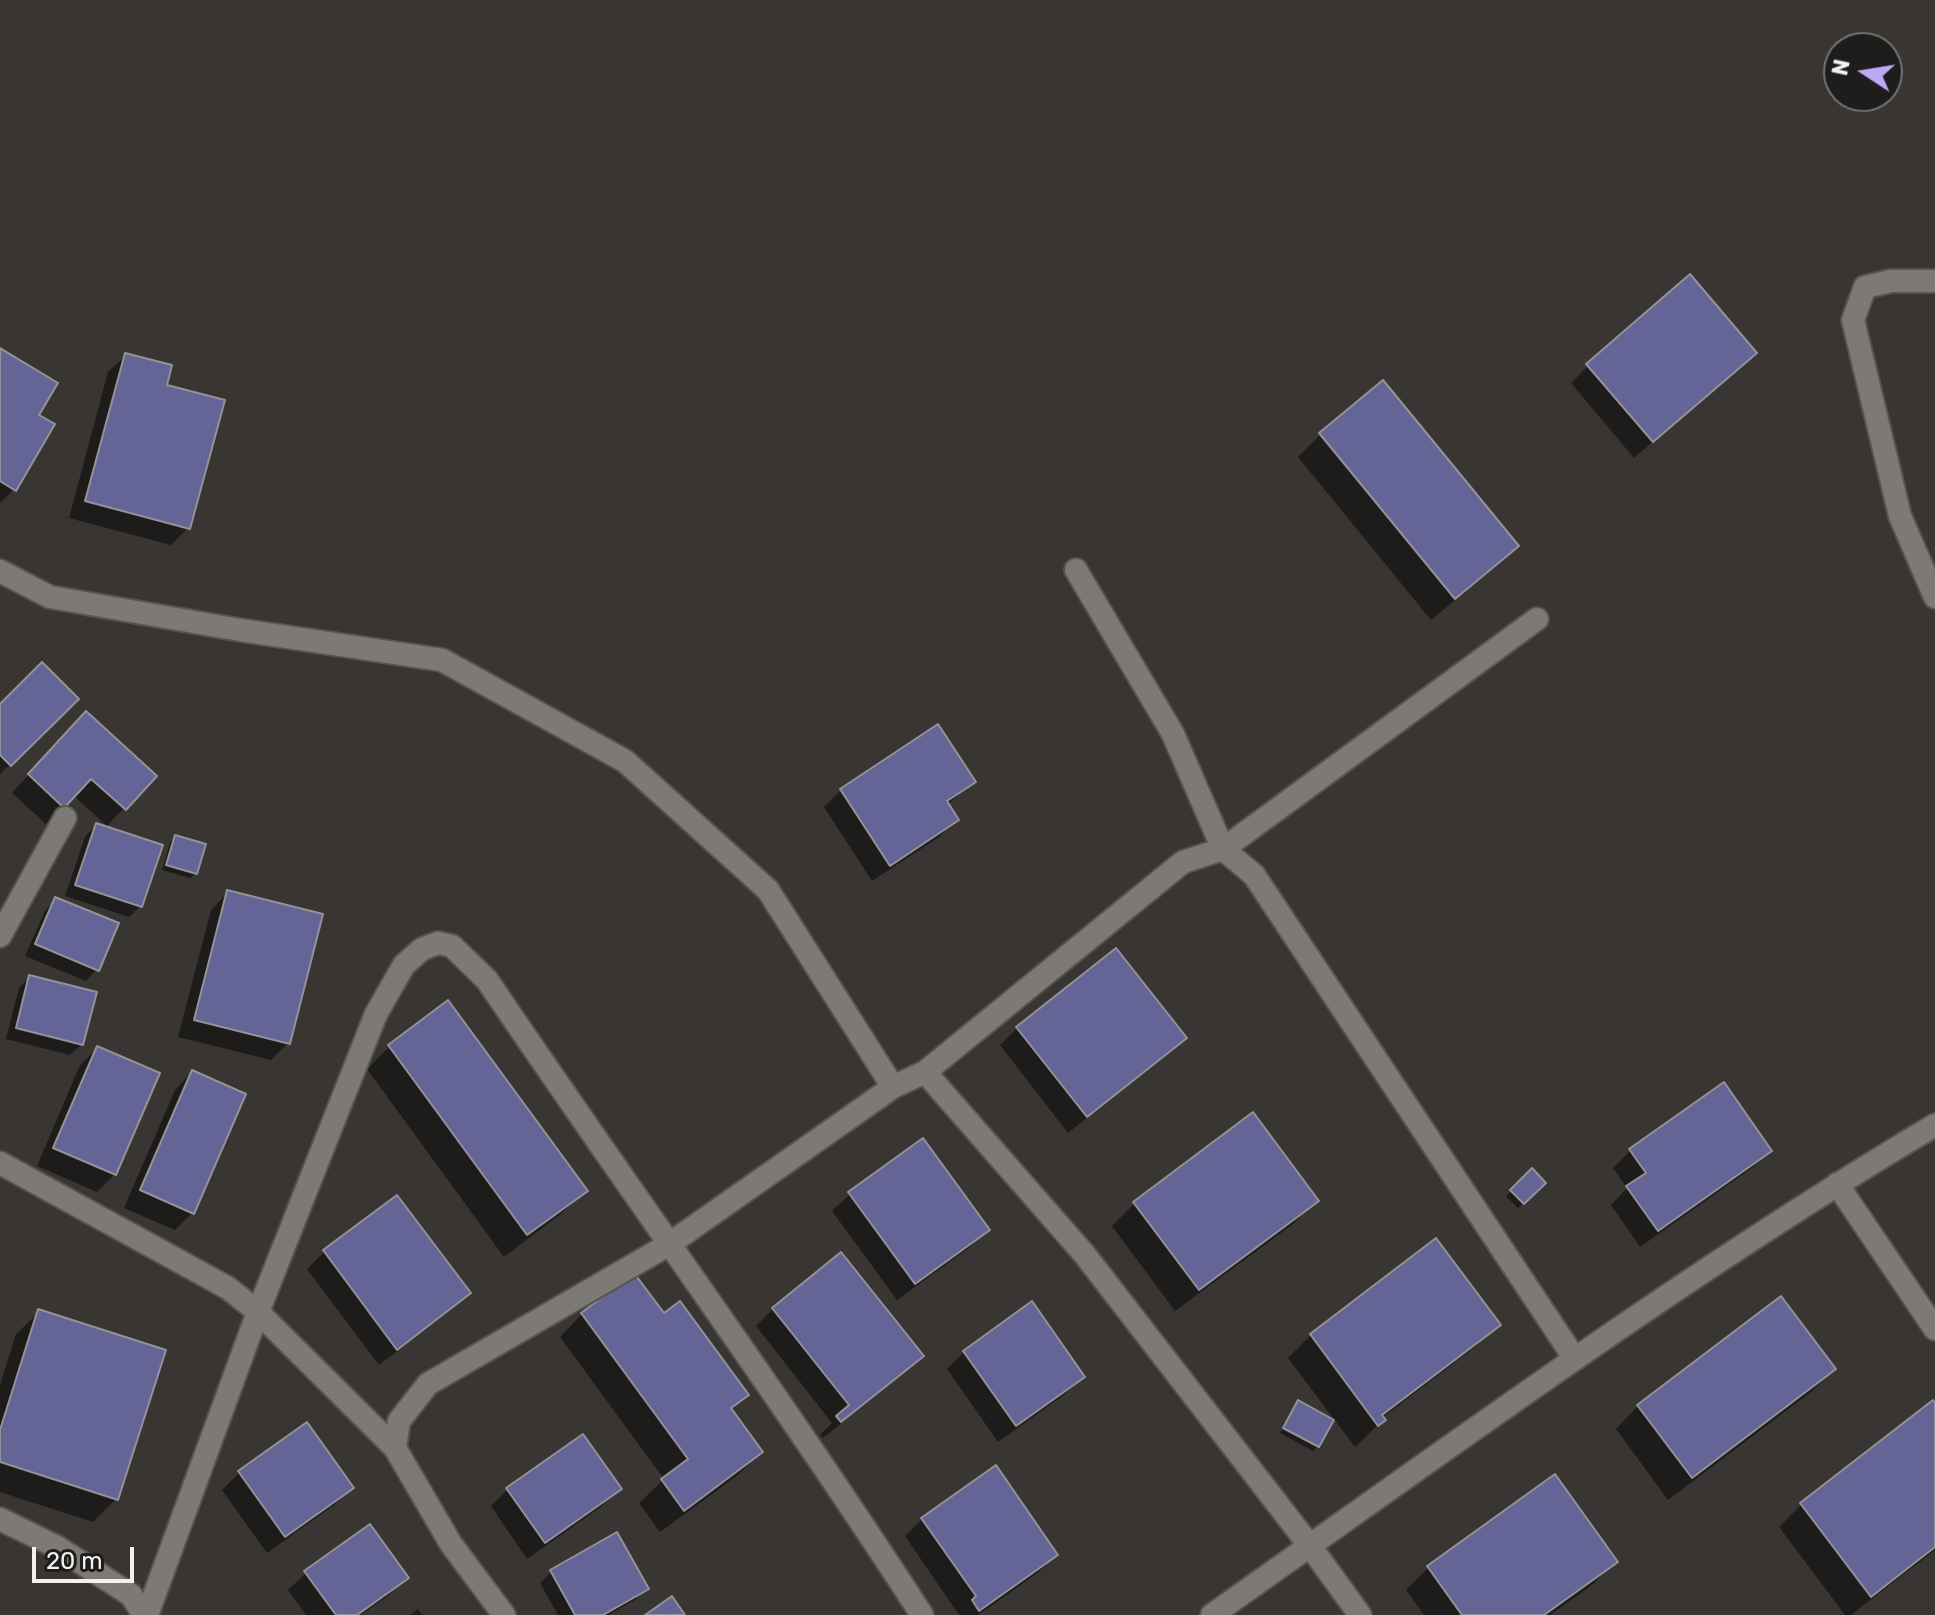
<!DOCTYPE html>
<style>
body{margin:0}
#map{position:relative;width:1935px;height:1615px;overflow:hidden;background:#383532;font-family:Rubik,sans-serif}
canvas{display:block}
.north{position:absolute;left:1823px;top:32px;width:80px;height:80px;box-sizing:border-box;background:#1e1d1c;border:2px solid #737270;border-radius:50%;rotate:282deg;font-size:22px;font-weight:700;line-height:32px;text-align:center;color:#f3f1ef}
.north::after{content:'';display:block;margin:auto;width:28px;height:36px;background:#bca9f5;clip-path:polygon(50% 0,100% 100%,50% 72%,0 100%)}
.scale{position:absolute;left:32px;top:1547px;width:102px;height:36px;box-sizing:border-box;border:4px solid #f3f1ef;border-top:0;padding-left:10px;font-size:24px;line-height:28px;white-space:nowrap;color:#f3f1ef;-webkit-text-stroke:6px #1e1d1c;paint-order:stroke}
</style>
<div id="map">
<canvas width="1935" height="1615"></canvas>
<div class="north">N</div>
<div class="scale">20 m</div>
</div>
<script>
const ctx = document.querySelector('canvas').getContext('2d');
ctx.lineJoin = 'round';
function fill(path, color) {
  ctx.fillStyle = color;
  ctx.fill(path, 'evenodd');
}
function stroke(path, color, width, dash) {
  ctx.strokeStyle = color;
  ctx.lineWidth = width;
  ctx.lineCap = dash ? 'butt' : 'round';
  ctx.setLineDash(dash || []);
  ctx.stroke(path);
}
fill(new Path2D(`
 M0,350l37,66 -23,73 -14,14z
 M126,355l62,173 -17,17 -102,-27 39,-146z
 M1588,366l149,4 -103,88 -63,-75z
 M1383,383l133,163 -22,22 -63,52 -133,-163 22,-22z
 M76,699l-76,75v-67z
 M69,731l85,45 -47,50 -34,-31 -27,29 -34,-31z
 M973,782l-26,23 9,15 -17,17 -67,44 -48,-74 17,-17z
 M96,825l44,81 -11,11 -64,-21 20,-59z
 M175,837l21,36 -6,5 -28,-8 8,-27z
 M228,892l60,151 -17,17 -93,-23 33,-127z
 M56,899l41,70 -11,12 -61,-25 20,-45z
 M30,977l52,67 -12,11 -64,-16 13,-51z
 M1017,1028l167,10 -17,17 -99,78 -68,-88z
 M389,1047l196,144 -23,22 -58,44 -137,-188z
 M98,1048l17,126 -18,18 -60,-26 43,-101z
 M192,1072v141l-17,17 -51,-22 51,-118z
 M1630,1151h140l-18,17 -112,79 -29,-42 16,-17 -14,-20z
 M1532,1171l11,12 -25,25 -12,-12z
 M850,1194l137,36 -17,17 -73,53 -65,-89z
 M396,1197l73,96 -18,17 -72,55 -72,-96 17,-17z
 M1316,1201l-23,23 -118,87 -63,-85 23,-23z
 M773,1309l148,47 -17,17 -81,65 -3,-3 12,-12 -76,-97z
 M39,1312l77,187 -23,23 -93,-30v-107l16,-51z
 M582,1314l165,80 -17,17 31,41 -23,23 -78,57 -21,-29 25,-24 -104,-142z
 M1498,1324l-23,23 -93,71 1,2 -28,27 -67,-89 23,-23z
 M964,1352l119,24 -18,18 -67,48 -51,-73z
 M1834,1369l-23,23 -143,108 -52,-71 22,-23z
 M1299,1403l19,43 -5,5 -33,-18z
 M1935,1406v144l-84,65h-6l-66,-88 22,-22z
 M307,1424l44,64 -17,17 -67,48 -45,-63 17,-17z
 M508,1489h111l-17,17 -75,53 -36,-53z
 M922,1519l134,36 -17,17 -61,43h-19l-54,-79z
 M1615,1562l-23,23 -42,30h-126l-18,-25 23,-23z
 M551,1572l95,16 -11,12 -27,15h-50l-18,-32z
 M306,1573l100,5 -17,17 -28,20h-55l-18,-25z
 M418,1609l4,6h-12z`), '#0007');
const building = new Path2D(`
 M1690,274l67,79 -104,89 -67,-78z
 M0,348l58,35 -19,32 16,9 -39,67 -16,-10z
 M125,353l47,12 -5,20 58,15 -35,129 -105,-28z
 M1383,380l136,166 -64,53 -136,-166z
 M42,662l37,37 -68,67 -11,-11v-51z
 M86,711l71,65 -31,34 -35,-31 -27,29 -36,-34z
 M938,724l38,58 -29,19 12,19 -69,46 -50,-77z
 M96,823l67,22 -21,62 -67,-22z
 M175,835l31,9 -9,30 -31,-9z
 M227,890l96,24 -33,130 -96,-24z
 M55,897l64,26 -20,48 -64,-27z
 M1116,948l71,90 -100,79 -71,-90z
 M29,975l68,17 -14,53 -67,-17z
 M448,1000l140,191 -61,44 -139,-190z
 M97,1046l63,27 -44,102 -63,-27z
 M192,1070l54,24 -52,120 -54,-24z
 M1724,1082l48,69 -114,80 -32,-45 20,-13 -17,-24z
 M1253,1112l66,89 -120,89 -66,-88z
 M923,1138l67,92 -75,54 -67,-92z
 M1532,1168l14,15 -22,21 -14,-14z
 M397,1195l74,98 -74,57 -74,-100z
 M1436,1238l65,87 -119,90 4,5 -8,6 -68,-92z
 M841,1252l83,104 -83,66 -5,-6 13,-11 -77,-97z
 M634,1273l30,40 16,-12 69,94 -18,13 32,44 -79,59 -23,-32 27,-20 -107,-146z
 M1781,1296l55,73 -144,109 -55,-73z
 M1032,1301l53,76 -69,49 -53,-75z
 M38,1309l128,41 -48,150 -118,-38v-32z
 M1298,1400l36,20 -15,27 -36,-19z
 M1933,1400l2,3v144l-64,50 -71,-94z
 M307,1422l47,66 -69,49 -47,-66z
 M583,1434l39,55 -77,54 -39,-55z
 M996,1465l62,90 -79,56 -7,-11 4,-4 -55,-78z
 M1555,1474l63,88 -74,53h-82l-35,-49z
 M370,1524l39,54 -52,37h-21l-32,-44z
 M617,1532l32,57 -46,26h-28l-25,-45z
 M672,1596l13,19h-40z`);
fill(building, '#646496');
stroke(building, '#939397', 2);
const minor = new Path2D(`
 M1935,281h-44l-26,6 -12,33 47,196 35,81
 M1076,570l97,164 50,115 314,-230
 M0,571l50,26 190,33 202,30 183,101 143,129 125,197
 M0,936l65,-118
 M925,1072l160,183 225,291 50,69
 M0,1163l228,125 30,24 137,136
 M1837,1184l98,145
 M0,1519l57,28 74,48 13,20
 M147,1615l111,-303 118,-298 28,-49 18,-16 16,-6 14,3 35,34c144,213 296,420 435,635
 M504,1615l-53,-71 -56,-96 4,-27 29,-37 240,-139 225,-158 32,-15 258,-210 40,-13 31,26 321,484
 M1212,1615c238,-168 473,-341 723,-490`);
stroke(minor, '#565451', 26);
stroke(minor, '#7d7a76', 22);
</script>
